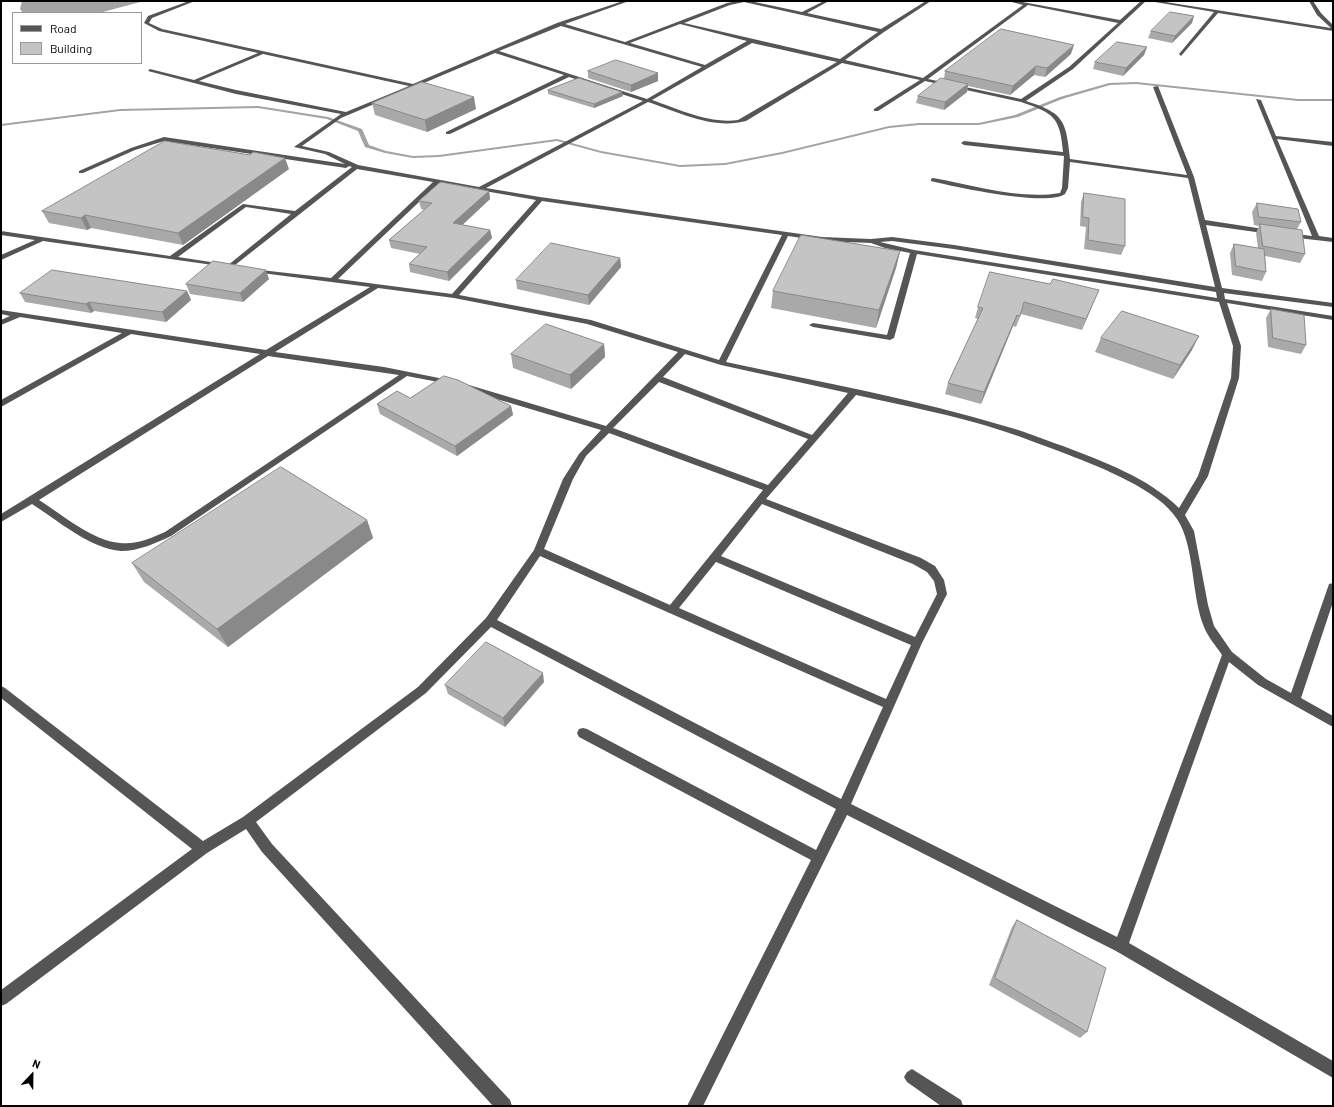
<!DOCTYPE html>
<style>
body{margin:0}
#map{position:relative;width:1334px;height:1107px;overflow:hidden;background:#fff;font-family:Barlow,sans-serif}
canvas{display:block}
.frame{position:absolute;inset:0;border:2px solid #000;pointer-events:none}
.legend{position:absolute;left:12px;top:12px;width:130px;height:52px;box-sizing:border-box;background:#fff;border:1px solid #999;margin:0;padding:5px 7px;list-style:none;font-size:12px;color:#000}
.legend li{display:flex;align-items:center;gap:8px;height:20px}
.legend b{width:20px;border:1px solid #999}
.north{position:absolute;left:12px;top:1055px;width:40px;height:40px;-webkit-text-stroke:3px #fff;paint-order:stroke;rotate:22deg;font-size:11px;font-weight:700;line-height:16px;text-align:center;color:#000}
.north::after{content:'';display:block;margin:auto;width:14px;height:18px;background:#000;clip-path:polygon(50% 0,100% 100%,50% 72%,0 100%)}
</style>
<div id="map">
<canvas width="1334" height="1107"></canvas>
<div class="frame"></div>
<ul class="legend">
<li><b style="height:5px;background:#555"></b>Road</li>
<li><b style="height:11px;background:#c4c4c4"></b>Building</li>
</ul>
<div class="north">N</div>
</div>
<script>
const ctx = document.querySelector('canvas').getContext('2d');
ctx.lineJoin = 'round';
function fill(path, color) {
  ctx.fillStyle = color;
  ctx.fill(path, 'evenodd');
}
function stroke(path, color, width, dash) {
  ctx.strokeStyle = color;
  ctx.lineWidth = width;
  ctx.lineCap = dash ? 'butt' : 'round';
  ctx.setLineDash(dash || []);
  ctx.stroke(path);
}
fill(new Path2D(`
 M22,1h122l-45,12h-76l-3,-4z`), '#a3a3a3');
fill(new Path2D(`
 M1136,82l162,17h35v2h-35l-162,-17 -26,1 -48,14 -44,18 -39,8h-60l-30,3 -107,26 -57,11 -45,2 -79,-14 -44,-12 -118,16 -26,1 -28,-5 -20,-6 -7,-16 -31,-12 -69,-11 -138,3 -119,15v-2l119,-15 138,-3 70,11 34,12 7,16 17,6 27,5 26,-1 118,-16 44,12 79,14 45,-2 57,-11 107,-26 30,-3h60l36,-8 45,-18 49,-14z`), '#a3a3a3');
fill(new Path2D(`
 M189,1h6l-43,17 -3,5 13,6 251,55 144,-61 66,-22h6l-64,23 60,18 102,-39 11,-2h12l52,11 22,-11h5l-22,12 74,16 45,-28h5l-47,31 -39,28 78,18 100,-73 -15,-4h9l103,19 21,-19h5l-73,68 -47,32c38,12 40,19 44,58l117,16 -34,-88 5,-1 36,91 11,43 65,10 3,2 -3,2 -64,-9 16,63 111,15v4l-109,-14 1,6 108,17v4l-106,-17 14,43 -2,32 -31,98 -23,39 9,16 14,74 6,21 18,26 34,27 25,14 37,-106 1,-3 4,-1v19l-32,96 32,18v11l-75,-42 -29,-23 -100,281 204,118v17l-217,-127 -269,-136 -144,291h-16l124,-246 -232,-123 -2,-4 2,-4 4,-1 4,1 229,121 20,-41 -345,-182 -65,66 -170,129 16,22 238,256 2,6h-19l-231,-254 -16,-23 -39,24 -201,151 -5,2v-16l191,-141 -191,-151v-12l4,2 198,153 40,-24 175,-130 68,-69 48,-68 29,-71 16,-25 22,-24 -138,-41v-4h6l137,41 72,-74 -91,-28 -133,-26 -76,-10 -103,64 109,15 70,14v4l-47,-9 -236,160c-15,7 -32,15 -50,15 -30,-2 -64,-31 -89,-47l-31,18v-8l259,-160 -129,-20 -130,73v-7l121,-67 -102,-16 -19,8v-5l9,-4 -9,-2v-4l265,40 104,-63 -116,-15 -2,-1v-2l79,9 102,-96 -76,-13 -127,100 -3,-2 -184,-26 -42,19v-5l34,-15 -34,-5v-4l169,25 73,-52 52,7 57,-44 -3,-1 -3,2 -182,-27 -29,9 -52,23h-4v-2l52,-23 33,-11 181,27 -20,-10 -31,-7 47,-33 -105,-20 -88,-23 2,-2 44,11 64,-27 -99,-22 -15,-8 4,-7zM744,2l134,30 -38,27 -156,-36 46,-18zM1028,5l90,18 -49,44 -48,32 -93,-20zM680,24l67,17 -42,24 -75,-22zM561,26l141,41 -55,32 -148,-48zM752,43l85,19 -99,58c-29,4 -60,-11 -86,-20zM495,53l69,22 -118,57v2h4l119,-57 74,24 -164,86 -121,-22 -29,-13 -27,-6 39,-28zM263,54l146,32 -63,26 -110,-22 -37,-9zM842,63l78,17 -46,29v2h4l47,-30 96,21c32,11 39,14 42,50l-99,-11 -3,2 3,2 100,11 -2,32 -2,5c-40,7 -88,-8 -127,-15l-2,1v2c24,6 116,26 134,13l3,-6 2,-26 118,16 27,109 -261,-42 -62,-8 -21,2 -49,-2 -282,-40 -54,-9 162,-86c30,10 65,28 98,19zM439,183l97,17 -84,94 -114,-15zM542,201l240,34 -63,125 -128,-40 -132,-25zM246,207l45,7 -64,52 -3,-2 -46,-7zM788,236l34,5 49,2 14,5 25,5 -23,82 -74,-12 -4,2 4,2 77,13 4,-2 23,-84 302,48 14,44 -2,32 -33,98 -19,32c-32,-31 -75,-46 -116,-62 -18,-6 -36,-14 -55,-19 -93,-28 -187,-45 -282,-65zM892,241l62,8 262,43 1,6 -303,-48 -34,-8zM685,354l36,11 127,28 -36,42 -149,-58zM268,356l131,19 -234,157c-14,6 -29,13 -45,11 -27,-2 -59,-29 -81,-43zM659,382l149,57 -40,46 -155,-57zM856,395c49,11 99,20 147,36 22,7 44,16 66,24 31,12 90,35 108,64 18,27 14,76 27,108 4,10 12,19 18,28l-105,282 -266,-133 71,-161 25,-49 -3,-14 -9,-14 -14,-8 -155,-59zM609,433l154,57 -93,115 -126,-56 29,-70 13,-23zM762,504l151,60 14,8 7,9 3,13 -22,43 -194,-81zM540,556l343,151 -42,92 -344,-179zM716,562l195,83 -25,54 -207,-91z
 M1149,1h10l172,27 -14,-13 -8,-14h4l8,12 12,12v6l-115,-18 -37,43 -2,-2 35,-42z
 M1256,99l5,1 15,36 57,6v4l-56,-7 42,97 14,2v4l-44,-5 -3,-2 3,-2 23,3z
 M912,1069l49,31 2,6h-22l-34,-24 -3,-5 3,-5z`), '#555');
fill(new Path2D(`
 M1192,23l-20,20 -24,-5 3,-7z
 M1147,47l-3,8 -21,21 -30,-7 2,-7z
 M1071,54l-26,23 -11,-2 -24,20 -42,-9 -1,6 -23,18 -28,-7 2,-7 26,-17 1,-8z
 M588,71l70,2v8l-27,11 -43,-14z
 M548,90l75,6 -29,12 -46,-14z
 M372,103l104,6 -49,23 -52,-17z
 M289,169l-106,76 -92,-17 -4,2 -38,-7 -7,-12z
 M489,191l1,8 -28,26 28,5 2,8 -43,43 -39,-9 -1,-8 11,-10 -29,-6 -2,-8 36,-30 -4,-1 -2,-8z
 M1084,193l41,53 -4,9 -37,-6 2,-22 -6,-1 1,-24z
 M1257,203l44,19 -4,7 8,25 -5,9 -35,-7 1,16 -4,9 -30,-6 -2,-22 4,-9 24,4 -2,-15 3,-7 -5,-1 -2,-13z
 M900,251l-4,17 -20,60 -105,-20 2,-17z
 M620,258l1,9 -32,38 -72,-16 -1,-9z
 M269,279l-26,23 -53,-8 -4,-10z
 M1050,284l44,17 -12,29 -61,-16 -5,13 -3,-1 -32,78 -36,-10 3,-11 30,-64 -3,-1 3,-11z
 M187,291l4,9 -25,22 -72,-11 -3,2 -66,-11 -5,-9z
 M1271,309l35,36 -5,9 -33,-7 -2,-29z
 M1101,338l91,12 -19,29 -78,-27z
 M604,344l1,13 -34,32 -58,-21 -2,-14z
 M410,398l101,8 2,9 -56,41 -77,-42 -3,-10z
 M367,520l6,18 -145,109 -84,-65 -12,-19z
 M544,682l-39,45 -57,-33 -3,-9z
 M1017,920l70,112 -7,6 -91,-53 23,-58z`), '#a9a9a9');
fill(new Path2D(`
 M1194,16l-2,7 -20,20 3,-7z
 M1074,45l-3,9 -26,23 2,-9z
 M1147,47l-3,8 -21,21 3,-8z
 M1036,66l-2,9 -24,20 3,-9z
 M658,73v8l-27,11v-7z
 M968,84l-1,8 -23,18 1,-8z
 M622,92l1,4 -29,12v-4z
 M474,97l2,12 -49,23 -2,-12z
 M285,158l4,11 -106,76 -5,-12z
 M489,191l1,8 -35,33 -2,-9z
 M85,215l6,13 -4,2 -6,-12z
 M490,230l2,8 -43,43 -2,-9z
 M900,251l-4,17 -20,60 3,-18z
 M620,258l1,9 -32,38 -1,-10z
 M266,270l3,9 -26,23 -3,-9z
 M1099,290l-5,11 -12,29 4,-11z
 M187,291l4,9 -25,22 -4,-10z
 M89,302l5,9 -3,2 -5,-9z
 M1017,315l-4,11 -32,78 3,-12z
 M1199,336l-7,14 -19,29 7,-14z
 M604,344l1,13 -34,32 -1,-14z
 M511,406l2,9 -56,41 -2,-10z
 M367,520l6,18 -145,109 -11,-18z
 M543,673l1,9 -39,45 -2,-9z`), '#898989');
const building = new Path2D(`
 M1170,12l24,4 -19,20 -24,-5z
 M1001,29l73,16 -27,23 -11,-2 -23,20 -68,-15z
 M1117,42l30,5 -21,21 -31,-6z
 M616,60l42,13 -27,12 -43,-14z
 M579,78l43,14 -28,12 -46,-14z
 M941,78l27,6 -23,18 -27,-6z
 M422,82l52,15 -49,23 -53,-17z
 M165,141l85,14 3,-3 32,6 -107,75 -93,-18 -4,3 -39,-7z
 M441,182l48,9 -36,32 37,7 -43,42 -38,-8 18,-17 -38,-7 43,-37 -13,-2z
 M1084,193l41,6v47l-37,-6 1,-22 -6,-1z
 M1257,203l41,6 3,13 -42,-5z
 M1260,224l42,6 3,24 -42,-8z
 M801,235l99,16 -21,59 -106,-19z
 M551,243l69,15 -32,37 -72,-15z
 M1234,244l30,5 2,23 -30,-6z
 M213,261l53,9 -26,23 -54,-9z
 M52,270l135,21 -25,21 -73,-10 -3,2 -66,-11z
 M990,272l60,12 3,-5 46,11 -13,29 -62,-17 -4,14 -3,-1 -33,77 -36,-9 35,-75 -5,-1z
 M1271,309l33,6 2,30 -33,-7z
 M1122,311l77,25 -19,29 -79,-27z
 M546,324l58,20 -34,31 -59,-21z
 M444,376l14,4 53,26 -56,40 -78,-42 20,-13 13,7z
 M281,467l86,53 -150,109 -85,-66z
 M486,642l57,31 -40,45 -58,-33z
 M1017,920l89,48 -19,64 -92,-54z`);
fill(building, '#c4c4c4');
stroke(building, '#898989', 1);
</script>
